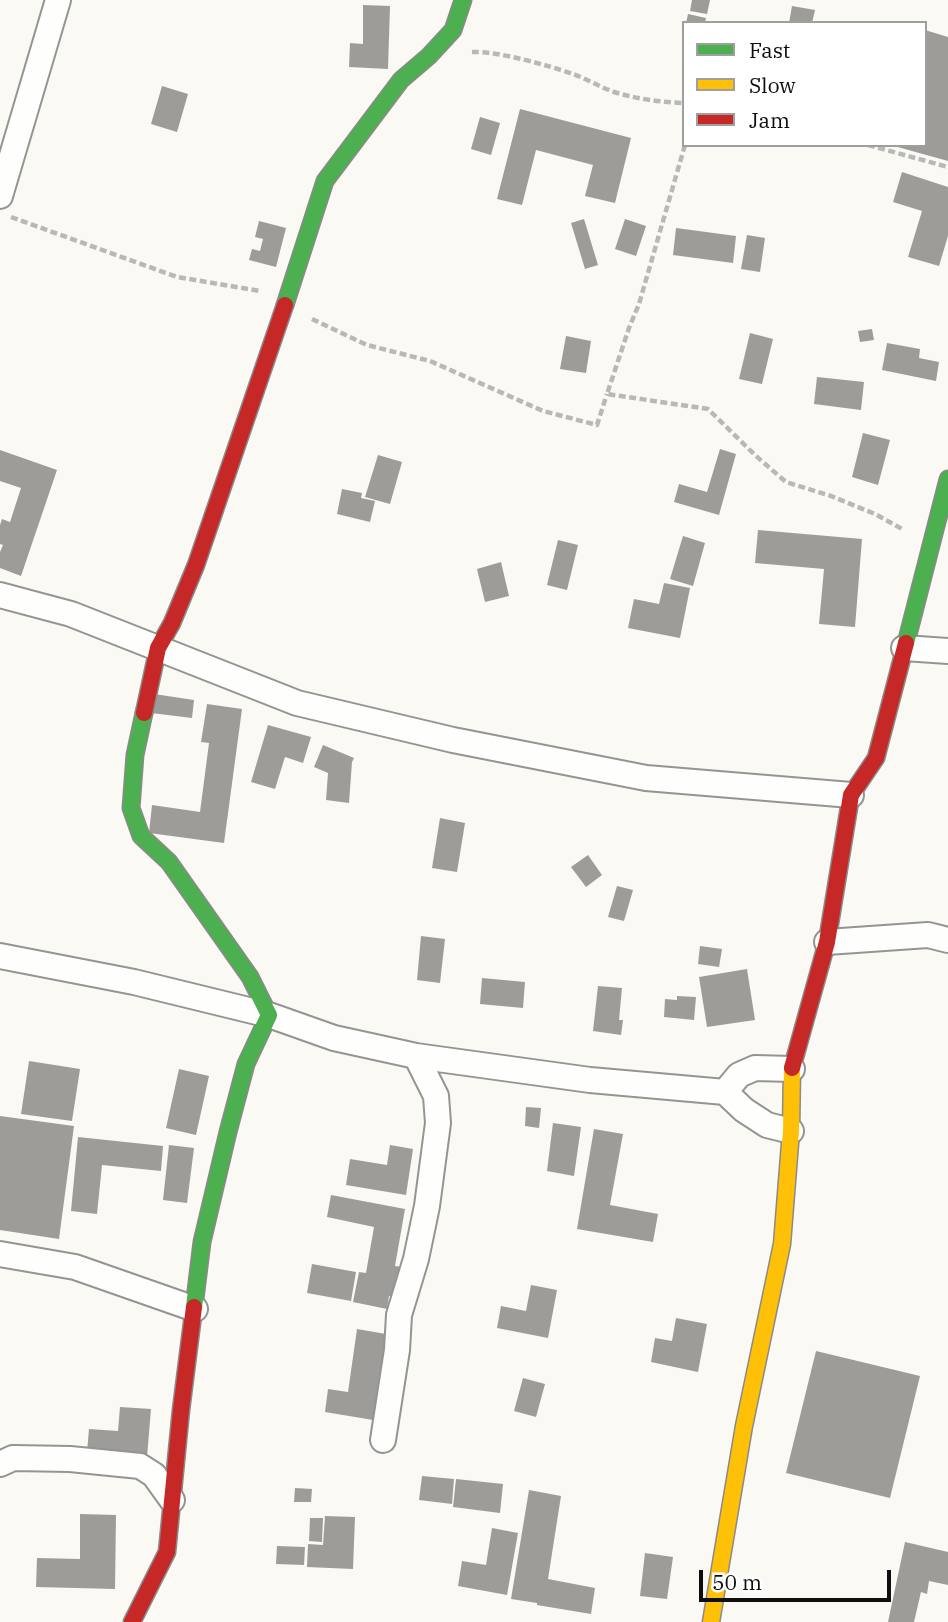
<!DOCTYPE html>
<style>
body{margin:0}
#map{position:relative;width:948px;height:1622px;overflow:hidden;background:#faf9f4;font-family:"IBM Plex Serif",serif}
canvas{display:block}
.legend{position:absolute;left:682px;top:21px;width:245px;height:126px;box-sizing:border-box;background:#fff;border:2px solid #9f9f9f;margin:0;padding:9px 12px;list-style:none;font-size:21px;color:#0e0e0e}
.legend li{display:flex;align-items:center;gap:14px;height:35px}
.legend b{width:35px;border:2px solid #9f9f9f}
.scale{position:absolute;left:699px;top:1570px;width:192px;height:32px;box-sizing:border-box;border:4px solid #0e0e0e;border-top:0;padding-left:9px;font-size:21px;line-height:24px;white-space:nowrap;color:#0e0e0e;-webkit-text-stroke:5px #fff;paint-order:stroke}
</style>
<div id="map">
<canvas width="948" height="1622"></canvas>
<ul class="legend">
<li><b style="height:9px;background:#4caf50"></b>Fast</li>
<li><b style="height:9px;background:#ffc107"></b>Slow</li>
<li><b style="height:9px;background:#c62828"></b>Jam</li>
</ul>
<div class="scale">50 m</div>
</div>
<script>
const ctx = document.querySelector('canvas').getContext('2d');
ctx.lineJoin = 'round';
function fill(path, color) {
  ctx.fillStyle = color;
  ctx.fill(path, 'evenodd');
}
function stroke(path, color, width, dash) {
  ctx.strokeStyle = color;
  ctx.lineWidth = width;
  ctx.lineCap = dash ? 'butt' : 'round';
  ctx.setLineDash(dash || []);
  ctx.stroke(path);
}
fill(new Path2D(`
 M692,0h18l-3,14 -17,-3z
 M363,5l27,1 -2,63 -39,-2 1,-24 13,1z
 M792,6l23,4 -3,13h-23z
 M688,14l18,4 -1,5h-19z
 M925,30l23,7v124l-54,-15 31,-1z
 M162,86l26,8 -11,38 -26,-8z
 M520,109l111,29 -16,65 -30,-7 8,-31 -57,-15 -14,55 -25,-6z
 M480,117l20,6 -9,32 -20,-6z
 M902,172l46,15v49l-9,30 -31,-9 14,-46 -29,-9z
 M584,219l14,46 -13,4 -14,-46z
 M625,219l21,7 -10,30 -21,-7z
 M259,221l27,7 -10,39 -27,-7 3,-11 8,2 3,-12 -8,-2z
 M676,228l60,8 -3,27 -60,-8z
 M747,235l18,3 -5,34 -19,-3z
 M872,329l2,11 -14,2 -2,-11z
 M750,333l23,6 -11,45 -23,-5z
 M566,336l25,5 -5,32 -26,-4z
 M887,343l33,6 -1,9 20,4 -3,19 -54,-11z
 M817,377l47,5 -3,28 -47,-6z
 M863,433l27,7 -12,45 -26,-8z
 M720,449l16,5 -17,61 -45,-13 5,-18 28,8z
 M0,450l57,20 -36,106 -21,-8v-16l3,-7 -3,-1v-19l2,-6 8,3 11,-34 -21,-7z
 M378,455l24,7 -12,42 -25,-7z
 M342,489l20,4 -1,5 14,3 -5,21 -33,-8z
 M758,530l104,9 -7,88 -36,-3 5,-55 -69,-6z
 M683,536l22,7 -12,43 -23,-7z
 M558,540l20,5 -11,45 -20,-5z
 M501,562l8,34 -24,6 -8,-33z
 M664,583l26,5 -10,50 -52,-10 6,-29 25,5z
 M154,694l40,6 -2,18 -41,-5z
 M207,704l35,5 -18,134 -75,-10 3,-28 48,7 9,-69 -8,-1z
 M268,725l43,12 -8,26 -18,-6 -10,32 -24,-7z
 M323,745l31,13 -2,4 -3,41 -23,-3 2,-27 -14,-6z
 M440,818l25,5 -8,49 -25,-4z
 M588,855l14,20 -16,12 -15,-20z
 M617,886l16,4 -9,31 -16,-4z
 M421,936l24,3 -5,44 -23,-3z
 M700,946l22,3 -3,18 -21,-3z
 M747,969l8,51 -48,7 -8,-50z
 M482,978l43,4 -2,26 -43,-4z
 M598,986l24,2 -3,32h4l-2,15 -28,-4z
 M677,996l19,1 -2,23 -30,-3 1,-18 12,1z
 M29,1061l51,8 -8,52 -51,-7z
 M179,1069l30,7 -13,59 -30,-7z
 M526,1107l15,1 -2,20 -14,-2z
 M0,1116l74,10 -15,113 -59,-9z
 M553,1123l28,4 -7,49 -27,-5z
 M594,1129l29,5 -13,71 48,9 -5,28 -76,-13z
 M78,1137l85,9 -2,25 -59,-6 -5,49 -26,-3z
 M169,1145l25,3 -7,55 -24,-3z
 M390,1145l23,4 -7,46 -60,-10 4,-26 37,6z
 M331,1195l74,14 -10,57 8,1 -6,31 -8,-2 -2,13 -34,-7 6,-30 7,1 8,-46 -47,-10z
 M312,1264l44,8 -5,29 -44,-8z
 M531,1285l26,5 -9,48 -51,-10 4,-22 25,5z
 M676,1318l31,6 -9,48 -47,-10 4,-24 17,3z
 M357,1329l29,5 -13,86 -48,-8 3,-23 20,3z
 M816,1351l104,25 -30,122 -104,-25z
 M523,1378l22,6 -9,33 -22,-6z
 M120,1407l31,2 -4,48 -60,-5 2,-23 29,2z
 M422,1476l32,3 -2,25 -33,-4z
 M456,1479l47,5 -3,29 -47,-6z
 M295,1488l17,1 -1,13h-17z
 M529,1490l32,6 -13,83 47,9 -4,26 -54,-9v-2l-26,-4z
 M80,1514l36,1 -1,74 -79,-2 1,-29 43,1z
 M325,1516l30,1 -2,52 -46,-2 1,-23 15,1z
 M310,1518h13l-1,24 -13,-1z
 M492,1528l26,5 -11,62 -49,-9 4,-25 24,4z
 M905,1542l43,10v33l-19,-4 -2,13 -6,-2 -7,30h-26z
 M277,1546l28,1 -1,18 -28,-1z
 M645,1553l28,4 -6,42 -27,-3z`), '#9e9c99');
const street = new Path2D(`
 M0,196l58,-196
 M0,595l71,19 226,89 156,37 193,38 205,17
 M904,648l44,3
 M827,942l101,-7 20,5
 M0,956l134,26 135,33 65,23 82,18 174,24 135,12 19,18 23,15 24,6
 M725,1092l14,-17 16,-7 37,1
 M0,1254l75,13 120,42
 M383,1440l14,-90 2,-35 17,-56 11,-53 11,-83 -2,-27 -20,-40
 M0,1464l13,-6 57,1 70,7 14,9 18,25`);
const fast = new Path2D(`
 M285,305l40,-124 76,-101 28,-24 24,-26 10,-30
 M906,643l42,-164
 M144,713l-9,42 -4,53 10,28 28,26 81,115 19,38 -23,49 -18,68 -26,110 -8,65`);
const slow = new Path2D(`
 M711,1622l33,-196 38,-182 9,-113 1,-63`);
const jam = new Path2D(`
 M144,713l14,-65 14,-25 24,-58 89,-260
 M792,1068l35,-126 24,-147 25,-37 30,-115
 M132,1622l35,-70 14,-142 13,-103`);
stroke(street, '#949492', 28);
stroke(fast, '#8b8a88', 19);
stroke(slow, '#8b8a88', 19);
stroke(jam, '#8b8a88', 19);
stroke(new Path2D(`
 M472,52c26,-1 75,13 101,22 14,5 27,13 41,18 23,7 46,10 70,11
 M685,145l-46,159 -10,24 -22,66 101,15 48,47 30,26 45,14 44,18 29,16
 M868,145l80,22
 M11,217l166,60 83,14
 M312,319l55,26 63,16 113,50 54,14 10,-31`), '#b8b8b7', 4.5, [7, 3.5]);
stroke(street, '#fefefd', 24);
stroke(fast, '#4caf50', 16);
stroke(slow, '#ffc107', 16);
stroke(jam, '#c62828', 16);
</script>
